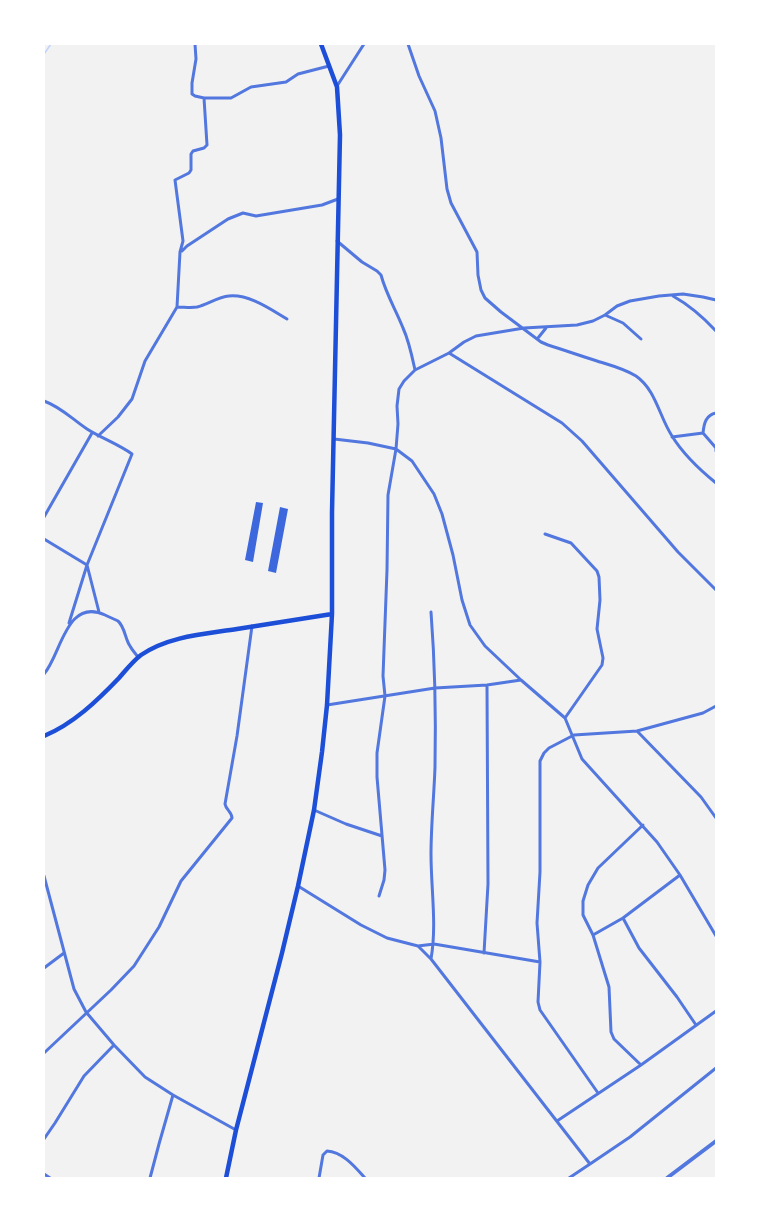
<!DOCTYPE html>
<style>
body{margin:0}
#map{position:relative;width:760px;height:1222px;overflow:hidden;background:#f2f2f2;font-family:"IBM Plex Sans",sans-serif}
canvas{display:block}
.frame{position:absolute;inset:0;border:45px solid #fff;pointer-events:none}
</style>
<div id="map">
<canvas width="760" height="1222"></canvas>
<div class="frame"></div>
</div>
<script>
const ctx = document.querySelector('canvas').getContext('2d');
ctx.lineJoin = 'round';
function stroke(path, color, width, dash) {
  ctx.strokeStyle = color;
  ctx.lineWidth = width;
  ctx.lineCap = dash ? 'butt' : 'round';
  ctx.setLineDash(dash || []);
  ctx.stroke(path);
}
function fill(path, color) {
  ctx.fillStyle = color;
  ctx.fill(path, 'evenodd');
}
stroke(new Path2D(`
 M44,54l7,-10`), '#bfd3fe', 1.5);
fill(new Path2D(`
 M256,502l7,1 -10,59 -8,-2z
 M280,507l8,2 -12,64 -8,-2z`), '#3d67dc');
stroke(new Path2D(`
 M195,44l1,15 -4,24v11l3,2 9,2h27l20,-11 35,-5 12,-8 31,-8
 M408,44l11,32 16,35 6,27 6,51 4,14 26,49 1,23 3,15 4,8 16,14 40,30 7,3c16,5 33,11 49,16 13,4 28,8 39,15 20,14 23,40 36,60 11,18 28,34 44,47
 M337,86l27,-42
 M337,241l25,21 15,9 4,4c5,19 15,35 22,53 6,13 9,28 12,42
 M182,251l5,-5 41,-27 15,-6 13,3 66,-11 16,-6
 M673,296c16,9 30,21 43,35
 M177,307c7,0 14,1 20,0 11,-3 21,-10 32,-11 20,-2 41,13 58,23
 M605,315l18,8 18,16
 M538,338l8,-10
 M449,353l113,70 20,18 96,111 38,38v-1
 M44,401c17,6 28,18 43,28 14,9 31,15 45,25l-45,111 12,47
 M716,413c-10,2 -12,10 -13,20l13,15v3
 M98,436l20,-19 14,-18 13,-38 32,-54 3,-55 3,-11 -8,-61 14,-7 2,-3v-16l2,-3 11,-3 3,-3 -3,-47
 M672,437l31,-4
 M334,439l34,4 28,6 16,12 22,33 8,20 11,41 9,45 8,25 15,21 36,34 44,38 17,41 75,83 23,33 36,61
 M44,517l48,-84
 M545,534l26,9 26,28 2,6 1,23 -3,29 6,29 -1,7 -37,53
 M44,539l43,26 -18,58
 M431,612c4,52 5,104 4,155 -1,29 -4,58 -4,87 0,35 6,71 0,105
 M44,674c17,-19 22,-77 61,-59 4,2 9,4 13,6 7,6 7,18 12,25 2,4 5,7 8,11
 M327,705l108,-17 52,-3 34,-5
 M637,731l64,66 15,21
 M314,810l32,14 36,12
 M44,876l30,113 12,23 28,33 31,32 28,18 63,35
 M298,886l63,39 26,13 31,8 13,13 159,205 -21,14
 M379,896l5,-16 1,-10 -8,-93v-24l8,-57 -2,-20 4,-106 1,-75 8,-46 2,-25 -1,-18 2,-17 5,-8 11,-11 34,-17 15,-11 12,-6 48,-8 53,-3 16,-4 12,-6 12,-9 13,-5 29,-5 24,-2 20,3 13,3
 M623,918l16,30 38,49 19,28
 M593,935l30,-17 57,-43
 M418,946l16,-2 106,18
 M484,953l4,-69 -1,-199
 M44,968l20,-15
 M44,1053l67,-63 23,-24 25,-39 22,-46 51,-63c0,-6 -6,-8 -7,-14l12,-68 15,-110
 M641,1065l-27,-26 -3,-7 -2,-45 -16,-52 -10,-20v-14l5,-16 10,-17 45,-43
 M598,1093l-58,-83 -2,-8 2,-40 -3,-39 3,-51v-111l4,-8 5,-5 25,-13 63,-4 66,-18 13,-7
 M557,1121l84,-56 75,-54
 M44,1139l11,-16 29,-47 30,-31
 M590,1164l40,-27 86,-69
 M44,1174l6,4
 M150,1178l9,-34 14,-49
 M319,1178l4,-23 4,-4c16,1 28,16 38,27`), '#5277de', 3);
stroke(new Path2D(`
 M667,1178l49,-37`), '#5277de', 4);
stroke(new Path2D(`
 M44,736c29,-12 53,-35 75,-58 7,-8 14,-17 22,-23 28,-19 64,-21 96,-26 32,-5 63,-10 95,-15
 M226,1178l10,-48 46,-177 16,-67 16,-76 8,-58 5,-47 5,-91v-102l8,-377 -3,-48 -16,-43`), '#1d4ed8', 4.5);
</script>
